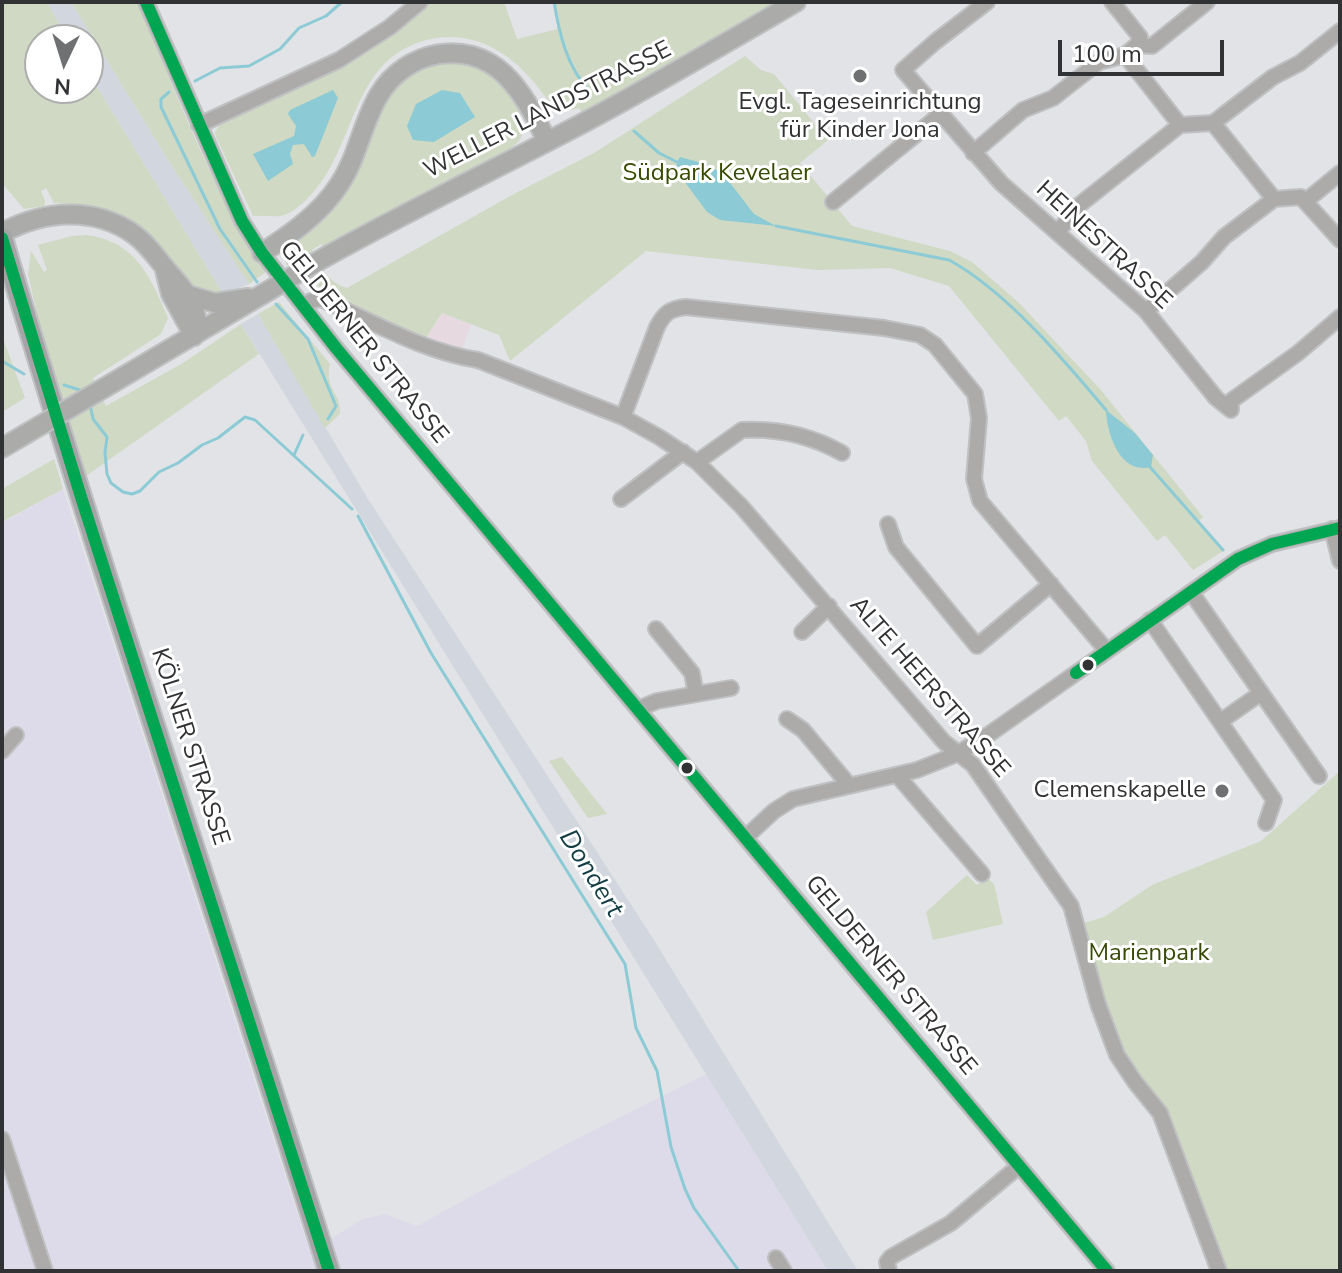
<!DOCTYPE html>
<meta charset="utf-8">
<style>
body{margin:0}
#map{position:relative;width:1342px;height:1273px;overflow:hidden;background:#e2e3e6;font-family:"Nunito Sans",sans-serif}
canvas{display:block}
.frame{position:absolute;inset:0;border:4px solid #313234;pointer-events:none}
.north{position:absolute;left:24px;top:24px;width:80px;height:80px;box-sizing:border-box;background:#fff;border:2px solid #adadae;border-radius:50%;rotate:184deg;font-size:22px;font-weight:700;line-height:32px;text-align:center;color:#313234}
.north::after{content:'';display:block;margin:auto;width:28px;height:36px;background:#6f7072;clip-path:polygon(50% 0,100% 100%,50% 72%,0 100%)}
.scale{position:absolute;left:1058px;top:40px;width:166px;height:36px;box-sizing:border-box;border:4px solid #313234;border-top:0;padding-left:10px;font-size:24px;line-height:28px;white-space:nowrap;color:#313234;-webkit-text-stroke:6px #fff;paint-order:stroke}
</style>
<div id="map">
<canvas width="1342" height="1273"></canvas>
<div class="frame"></div>
<div class="north">N</div>
<div class="scale">100 m</div>
</div>
<script>
const ctx = document.querySelector('canvas').getContext('2d');
ctx.lineJoin = 'round';
function fill(path, color) {
  ctx.fillStyle = color;
  ctx.fill(path, 'evenodd');
}
function stroke(path, color, width, dash) {
  ctx.strokeStyle = color;
  ctx.lineWidth = width;
  ctx.lineCap = dash ? 'butt' : 'round';
  ctx.setLineDash(dash || []);
  ctx.stroke(path);
}
function write(font, color, halo, rows, align = 'center') {
  ctx.font = font + ' "Nunito Sans",sans-serif';
  ctx.lineWidth = 6;
  ctx.setLineDash([]);
  ctx.textBaseline = 'middle';
  ctx.strokeStyle = halo;
  ctx.fillStyle = color;
  for (const [text, x, y, turn = 0] of rows) {
    ctx.save();
    ctx.translate(x, y);
    ctx.rotate((+turn || 0) * Math.PI / 180);
    ctx.textAlign = isNaN(turn) ? turn : align;
    if (halo) ctx.strokeText(text, 0, 0);
    ctx.fillText(text, 0, 0);
    ctx.restore();
  }
}
fill(new Path2D(`
 M63,489l245,757 24,-8 31,-19 22,-5 32,12 159,-87 130,-65 122,197h-826v-748z`), '#dddbe9');
fill(new Path2D(`
 M442,313l29,12 -10,27 -36,-13z`), '#e6d9df');
fill(new Path2D(`
 M47,2h24l99,161 79,121 -26,10 -135,-222v-32h-20z
 M258,314l110,185 284,438 206,334h-30l-587,-947z`), '#d2d6de');
fill(new Path2D(`
 M2,2h45l21,38h-28v48h48v-16l135,222c-43,2 -55,-45 -85,-68 -24,-19 -54,-22 -84,-23l-8,-15 -5,3 4,10 -1,5 -20,3 -22,-26z
 M71,2h67c39,92 72,186 129,269l-18,13 -79,-121z
 M429,2h75l13,37 41,-10 -5,-27h231l-136,78 -66,33 -3,-5c-6,2 -12,3 -18,1 -12,-4 -21,-21 -30,-30 -29,-34 -70,-52 -114,-36 -69,25 -61,111 -113,159 -6,5 -13,11 -20,13 -10,3 -21,0 -31,1l-37,-79 -1,-5 5,-8 201,-115z
 M745,56l16,14 13,4 54,66 -28,23 52,63 98,25 22,11 46,40 82,87 103,128 -4,4 26,29 -32,20 -28,-35 -8,6 -65,-80 -6,-20 -20,-25 -7,5 -110,-135 -59,-18 -72,2 -172,-19 -136,110 -11,-26 -57,-22 -17,26 -68,-27 -34,-19 -24,-34 -13,7v-11c8,-14 23,-23 31,-36 29,-48 50,-115 95,-149 17,-13 58,-12 75,0 15,10 44,49 34,67 -2,6 -8,9 -13,13l-185,97 -2,-3 -9,6c8,16 16,33 35,38l165,-93 82,-42z
 M87,235c49,7 63,41 81,83l-7,16 -68,44 13,28 77,-43 58,-39 18,30 -173,122 -41,-127 -17,-75 3,-23 13,21 3,-2 -9,-25 34,-9z
 M279,302l51,62c-6,26 11,27 10,50l-15,14 -67,-114z
 M2,336l23,62 -23,14z
 M54,459l9,30 -61,33v-33z
 M562,757l45,57 -19,4 -39,-57z
 M1340,771v500h-113l-65,-160 -40,-60 -41,-127 23,-7 48,-32 109,-44z
 M967,875l10,10 9,-8 8,7 9,40 -70,16 -7,-28z`), '#cfd9c3');
fill(new Path2D(`
 M333,90l5,8 -23,58 -3,1 -8,-13 -11,1 -3,9 3,10 -25,17 -15,-27 41,-18 2,-10 -8,-12 2,-4z
 M442,90l18,3 15,24 -41,25 -21,-2 -6,-14 9,-22z
 M680,157l29,8 15,10 30,39 22,12 -56,-6 -13,-8 -31,-42 1,-8z
 M1106,410l29,23 18,22 -2,12c-31,8 -44,-33 -45,-57z`), '#8ccbd5');
stroke(new Path2D(`
 M554,2c5,30 13,66 35,88
 M195,81l25,-13 29,-2 31,-17 19,-21 27,-12 16,-14
 M169,92l-8,7v8l59,122 37,53
 M634,131l25,22 18,9
 M776,226l173,34c57,31 115,100 157,150
 M276,304l32,35 28,67 -8,13
 M2,361l22,13
 M64,385l19,6
 M90,404l3,15 14,18 -2,16 2,21 4,9 12,9 9,2 8,-3 19,-19 19,-9 24,-18 16,-7 27,-21 10,3 97,89
 M294,455l9,-20
 M1150,467l73,83
 M358,516l73,137 194,311 11,64 21,43 14,76 14,42 9,19 45,63`), '#8ccbd5', 3);
const minor = new Path2D(`
 M146,2l96,219 20,32 74,95 771,923
 M987,2l-52,40 -32,28 98,113 145,128 70,87 15,12v-9l67,-48 42,-36
 M1112,2l28,35 -3,8 -12,10 55,70 33,-2 61,76 27,-2 39,43
 M1137,45l15,1 55,-44
 M1213,123l60,-46 27,-14 40,-32
 M199,125l140,-65 51,-33 30,-25
 M973,153l50,-43 30,-12 46,-36 26,-7
 M1307,200l33,-27
 M833,202l108,-88
 M1058,232l20,-26 102,-81
 M303,306l8,-5 10,-2c50,22 103,53 157,61l145,57 36,20 38,25 45,45 202,235 29,23 98,141 27,98 19,51 18,27 25,31 59,158
 M1146,311l56,-49 22,-25 50,-38
 M623,417l34,-90c8,-15 13,-18 29,-20l198,21 36,7 15,10 40,49 4,24 -5,61 6,22 127,150
 M697,462l45,-32c36,-2 70,6 100,23
 M621,499l62,-47
 M888,524l8,23 81,99 74,-62
 M1332,529l8,32
 M1191,592l128,184
 M1150,620l124,180 -8,23
 M656,629l36,44 4,21
 M802,632l27,-26
 M638,709l19,-8 74,-13
 M787,719l16,11 46,55
 M1221,721l40,-28
 M2,751l14,-16
 M897,775l85,99
 M746,837l28,-26 19,-12 124,-29 40,-16 31,-19 250,-176 34,-15 68,-16
 M2,1139l43,132
 M776,1258l8,13
 M889,1271l-2,-9 4,-5 60,-34 68,-57`);
const secondary = new Path2D(`
 M2,233c42,-23 93,-27 133,2 15,11 25,28 37,41 16,18 30,35 22,60
 M262,253c29,-19 58,-39 77,-68 19,-28 23,-62 40,-90 26,-44 87,-57 125,-21 20,19 31,43 43,67
 M320,260c87,-49 176,-91 265,-138 71,-38 141,-79 211,-120
 M165,270l6,24 23,42
 M188,295l27,8 33,-5
 M104,388l159,-94
 M2,448l22,-13`);
const primary = new Path2D(`
 M2,238c102,346 220,688 327,1033`);
stroke(minor, '#bfc0c2', 18);
stroke(secondary, '#bfc0c2', 22);
stroke(primary, '#bfc0c2', 24);
stroke(minor, '#acabaa', 14);
stroke(secondary, '#ababaa', 18);
stroke(primary, '#a4a3a5', 20);
const secondaryBridge = new Path2D(`
 M263,294l57,-34
 M24,435l80,-47`);
stroke(secondaryBridge, '#bfc0c2', 22, []);
stroke(secondaryBridge, '#ababaa', 18);
stroke(new Path2D(`
 M146,2l96,219 20,32 74,95 771,923
 M2,238l79,259 248,774
 M1076,673l162,-114 34,-15 68,-16`), '#00a651', 12);
for (const [x, y, r, color] of [
 [860,76,8,"#6f7072"],
 [1088,665,7,"#313234"],
 [687,768,7,"#313234"],
 [1222,791,8,"#6f7072"]
]) {
  const dot = new Path2D();
  dot.arc(x, y, r, 0, 2 * Math.PI);
  ctx.fillStyle = color;
  ctx.fill(dot);
  stroke(dot, '#fff', 3);
}
write('24px', '#313234', '#fff', [
 ["Evgl. Tageseinrichtung",860,103],
 ["für Kinder Jona",860,131],
 ["Clemenskapelle",1206,791,"right"]
]);
write('24px', '#313234', '#fff', [
 ["WELLER LANDSTRASSE",548,111,-27],
 ["HEINESTRASSE",1103,246,43],
 ["GELDERNER STRASSE",363,343,51],
 ["ALTE HEERSTRASSE",929,688,49],
 ["KÖLNER STRASSE",189,747,72],
 ["GELDERNER STRASSE",890,976,50]
]);
write('24px', '#374a01', '#fff', [
 ["Südpark Kevelaer",717,174],
 ["Marienpark",1149,954]
]);
write('italic 26px', '#123d43', '#fff', [
 ["Dondert",590,874,58]
]);
</script>
